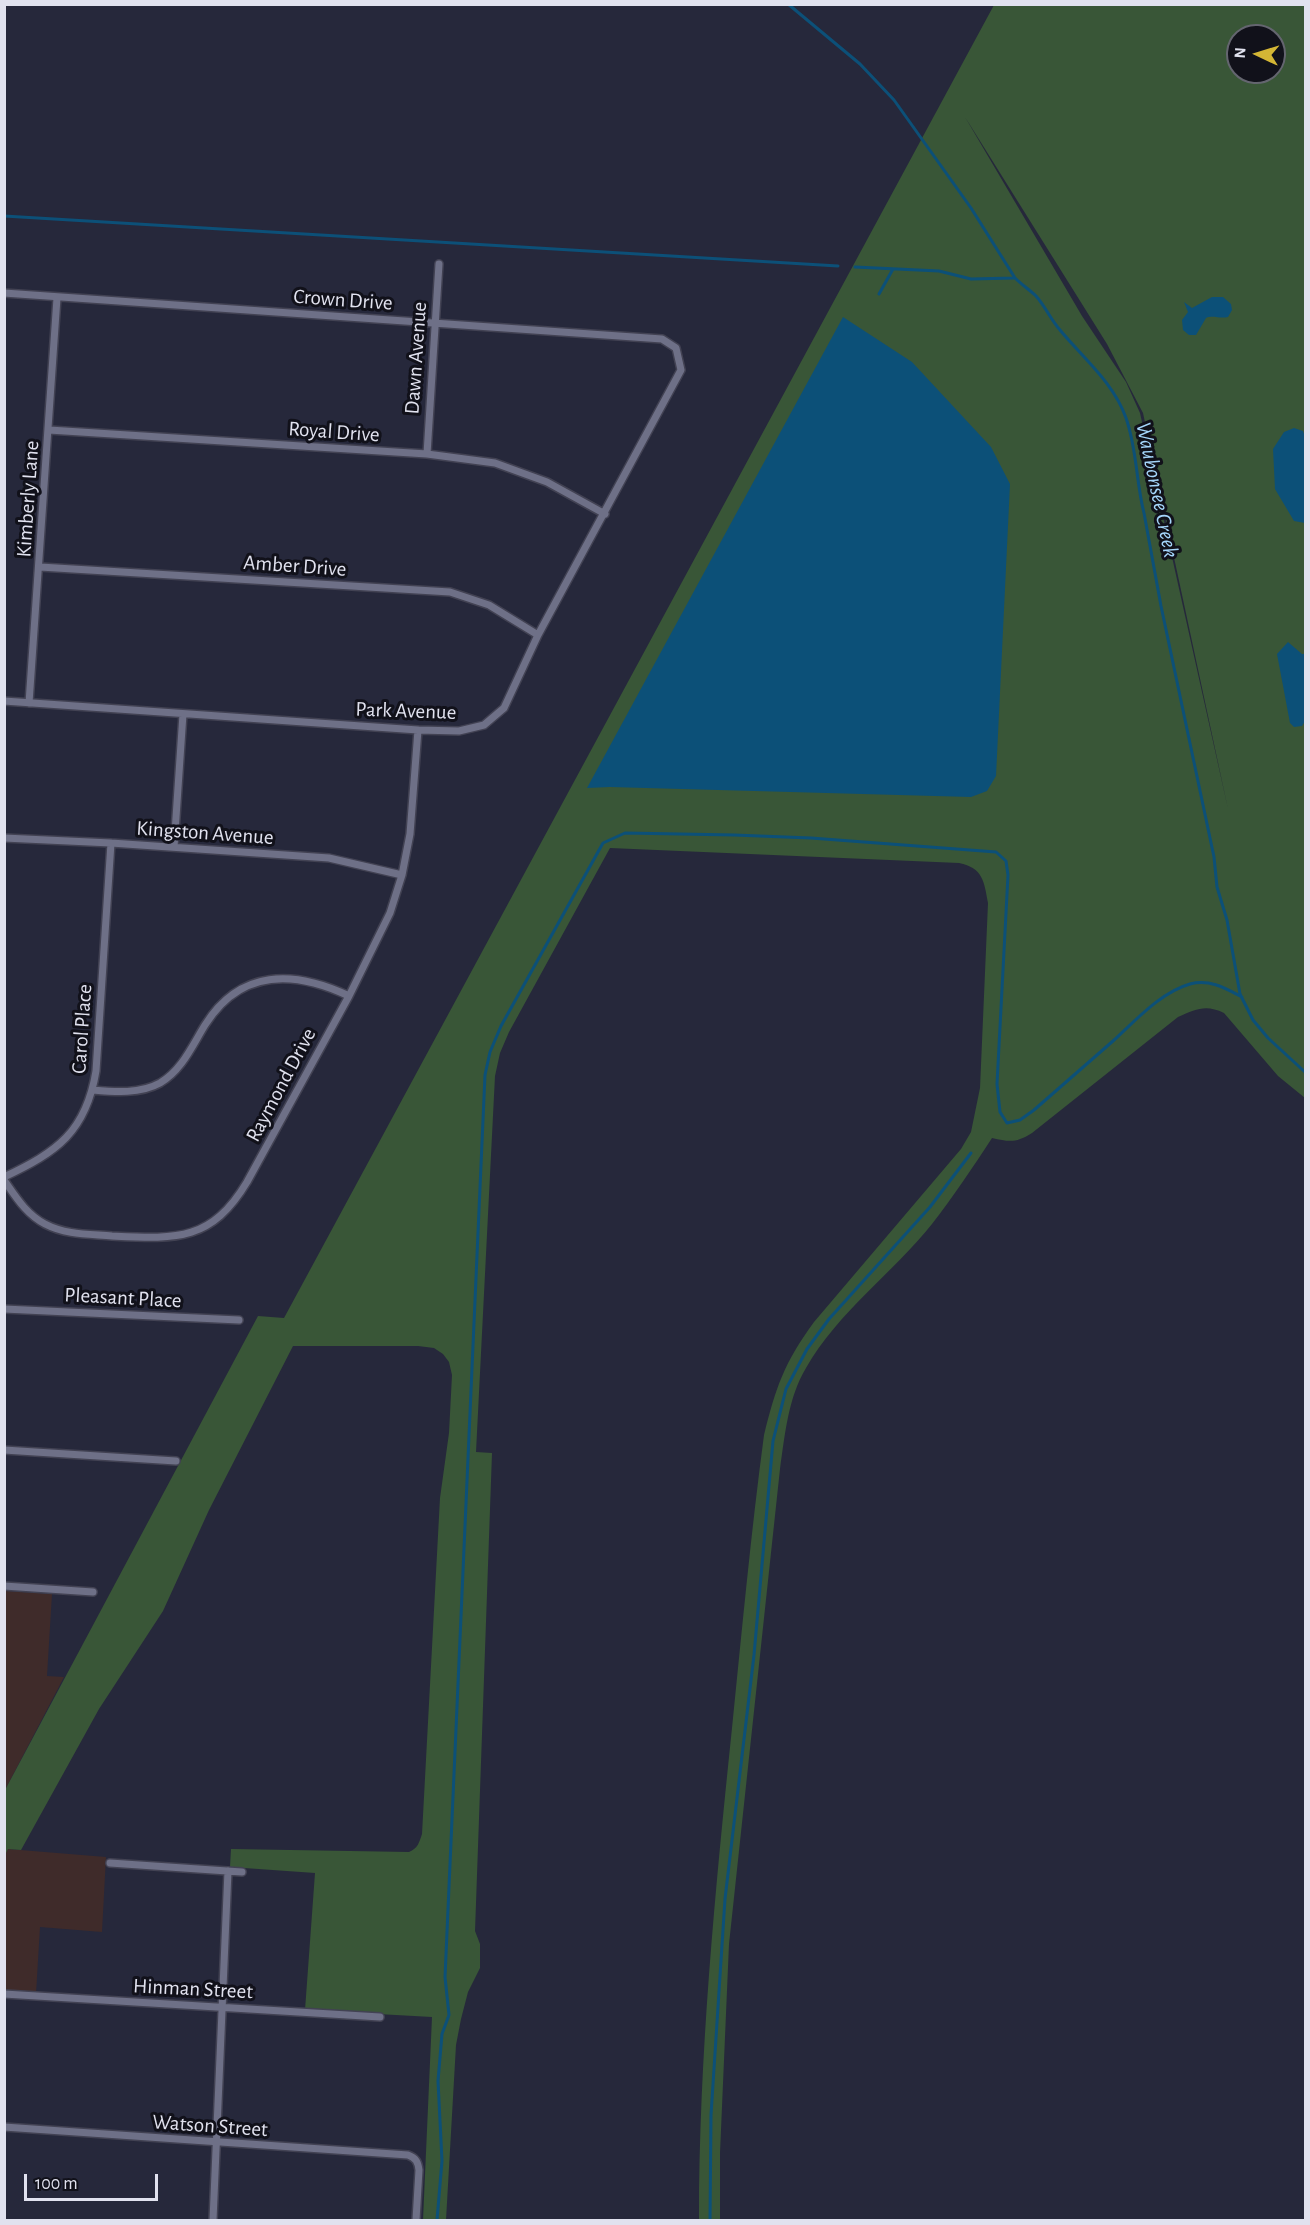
<!DOCTYPE html>
<style>
body{margin:0}
#map{position:relative;width:1310px;height:2225px;overflow:hidden;background:#26283b;font-family:"Alegreya Sans",sans-serif}
canvas{display:block}
.frame{position:absolute;inset:0;border:6px solid #e1e2ef;pointer-events:none}
.north{position:absolute;left:1226px;top:24px;width:60px;height:60px;box-sizing:border-box;background:#11111a;border:2px solid #64656f;border-radius:50%;rotate:274deg;font-size:16px;font-weight:700;line-height:24px;text-align:center;color:#e1e2ef}
.north::after{content:'';display:block;margin:auto;width:21px;height:27px;background:#d4b635;clip-path:polygon(50% 0,100% 100%,50% 72%,0 100%)}
.scale{position:absolute;left:24px;top:2174px;width:134px;height:27px;box-sizing:border-box;border:3px solid #e1e2ef;border-top:0;padding-left:8px;font-size:18px;line-height:21px;white-space:nowrap;color:#e1e2ef;-webkit-text-stroke:4px #11111a;paint-order:stroke}
</style>
<div id="map">
<canvas width="1310" height="2225"></canvas>
<div class="frame"></div>
<div class="north">N</div>
<div class="scale">100 m</div>
</div>
<script>
const ctx = document.querySelector('canvas').getContext('2d');
ctx.lineJoin = 'round';
function fill(path, color) {
  ctx.fillStyle = color;
  ctx.fill(path, 'evenodd');
}
function stroke(path, color, width, dash) {
  ctx.strokeStyle = color;
  ctx.lineWidth = width;
  ctx.lineCap = dash ? 'butt' : 'round';
  ctx.setLineDash(dash || []);
  ctx.stroke(path);
}
function write(font, color, halo, rows, align = 'center') {
  ctx.font = font + ' "Alegreya Sans",sans-serif';
  ctx.lineWidth = 6;
  ctx.setLineDash([]);
  ctx.textBaseline = 'middle';
  ctx.strokeStyle = halo;
  ctx.fillStyle = color;
  for (const [text, x, y, turn = 0] of rows) {
    ctx.save();
    ctx.translate(x, y);
    ctx.rotate((+turn || 0) * Math.PI / 180);
    ctx.textAlign = isNaN(turn) ? turn : align;
    if (halo) ctx.strokeText(text, 0, 0);
    ctx.fillText(text, 0, 0);
    ctx.restore();
  }
}
fill(new Path2D(`
 M5,1591l47,3 -5,82 17,1 -59,113z
 M8,1849l98,8 -4,75 -62,-5 -4,67 -31,-2 -1,-137z`), '#3f2b2a');
fill(new Path2D(`
 M994,5h311v1093l-27,-22 -54,-63c-18,-9 -28,-4 -46,4l-146,116c-16,10 -22,9 -40,5 -19,29 -39,59 -60,86 -40,50 -94,88 -126,144 -18,30 -21,67 -26,101l-51,475 -9,209v67h-21c0,-164 16,-328 33,-492 10,-98 19,-196 32,-293 12,-48 20,-72 50,-113l147,-173 10,-17 9,-44 8,-185c-4,-22 -5,-35 -29,-40l-349,-15 -101,184 -9,21 -5,23 -19,376 16,1 -17,478 5,13v24l-12,24 -7,27 -5,26 -10,175h-23l9,-203 -127,-7 10,-137 -85,-6 1,-18 178,3c9,-4 10,-9 13,-18l18,-336 9,-65 3,-58 -3,-13 -6,-8 -9,-6 -16,-2h-125l-84,164 -46,101 -64,98 -78,141 -13,-1 -3,6v-65l253,-474 26,2zM1238,36h36v36h-36zM965,117l142,227 36,69 85,396 -88,-396 -14,-31 -44,-66z`), '#395637');
fill(new Path2D(`
 M1212,297h11l8,7 1,6 -4,7c-8,2 -15,-2 -22,1l-10,17h-7l-6,-5 -1,-10 6,-8 -4,-10 8,6z
 M843,317l69,45 79,85 19,37 -14,292 -9,15 -16,6 -361,-10 -23,1z
 M1294,428l9,3 2,6v86l-11,-2 -19,-32 -2,-40 11,-17z
 M1288,642l14,12h3v67l-3,5 -8,1 -4,-4 -13,-69z`), '#0c5078');
stroke(new Path2D(`
 M788,4l72,60 34,36 77,108 44,70c7,7 15,12 21,18 9,10 15,24 24,34 23,28 54,53 66,88 11,31 10,64 18,95l17,93 53,251 3,30 10,33 13,74 13,26 15,18 38,35
 M4,216l834,50
 M855,267l84,4 32,8 43,-1
 M879,294l14,-25
 M437,2220l5,-59 -4,-80 4,-47 7,-19 -4,-38 40,-902 5,-23 11,-26 102,-183 22,-10 109,2 77,3 185,14 10,9 2,14 -11,209 3,28 7,11 13,-3 14,-10c26,-23 53,-46 79,-69 22,-20 48,-49 77,-57 20,-5 35,4 52,13
 M710,2220l1,-105 14,-216 29,-244 19,-214 13,-52 21,-40 22,-30 101,-112 41,-54`), '#0c5078', 3);
const minor = new Path2D(`
 M4,293l658,46 14,9 5,22 -143,265 -34,73 -20,17 -25,6 -41,-1 -414,-29
 M49,430l378,24 68,9 52,19 58,32
 M427,454l12,-190
 M40,567l410,25 39,13 49,30
 M29,703l28,-405
 M4,838l107,5 218,15 73,17
 M174,847l9,-133
 M93,1090c22,2 47,4 67,-7 22,-13 32,-37 45,-58 35,-56 89,-55 144,-29
 M4,1177c53,-25 82,-45 92,-106l15,-228
 M4,1180c12,17 22,34 41,44 21,11 44,10 67,12 64,3 99,6 135,-54l102,-186 41,-83 12,-38 8,-41 8,-104
 M4,1309l235,11
 M4,1450l172,11
 M4,1586l89,6
 M110,1863l132,9
 M4,1994l376,23
 M4,2127l404,28c8,3 10,7 11,15l-3,50
 M213,2220l15,-349`);
stroke(minor, '#424253', 10);
stroke(minor, '#6e7087', 7);
write('21px', '#e1e2ef', '#11111a', [
 ["Crown Drive",343,300,4],
 ["Dawn Avenue",416,358,-86],
 ["Royal Drive",334,432,4],
 ["Kimberly Lane",28,499,-86],
 ["Amber Drive",295,566,4],
 ["Park Avenue",406,711,2],
 ["Kingston Avenue",205,833,4],
 ["Carol Place",82,1029,-86],
 ["Raymond Drive",281,1085,-62],
 ["Pleasant Place",123,1298,3],
 ["Hinman Street",193,1989,3],
 ["Watson Street",210,2126,4]
]);
write('italic 22px', '#a5d6fb', '#11111a', [
 ["Waubonsee Creek",1157,490,78]
]);
</script>
